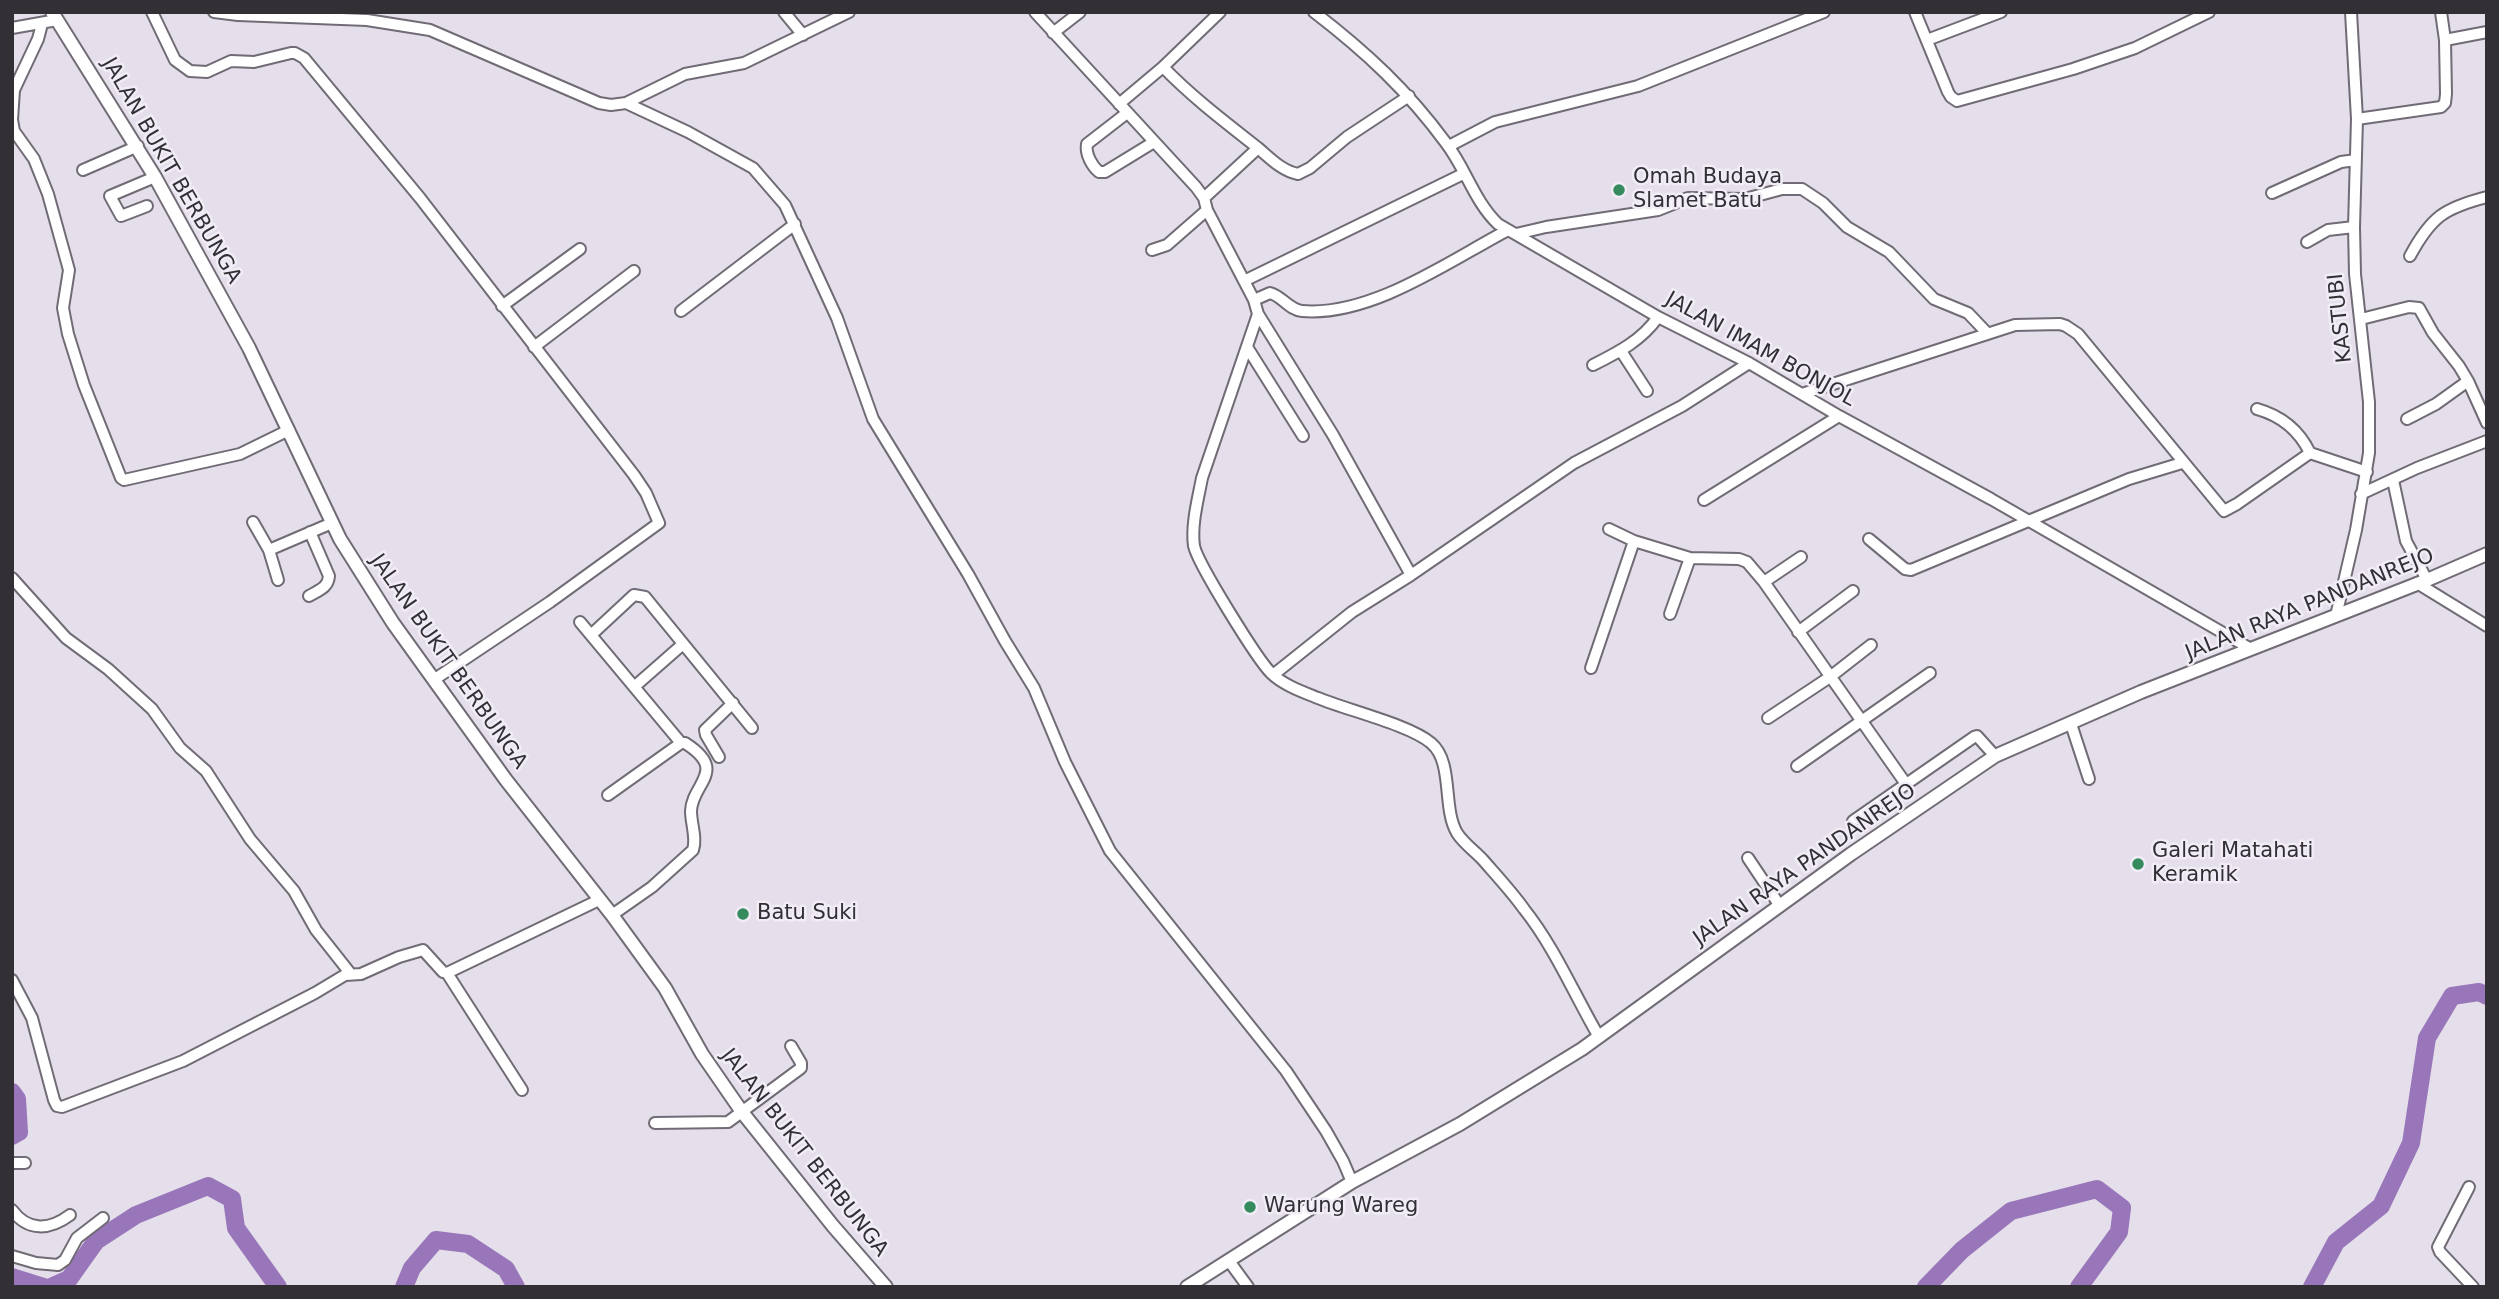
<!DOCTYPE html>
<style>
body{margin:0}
#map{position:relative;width:2499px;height:1299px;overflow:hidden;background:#e4dfea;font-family:"DejaVu Sans",sans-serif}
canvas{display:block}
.frame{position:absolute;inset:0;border:14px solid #323034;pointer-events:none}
</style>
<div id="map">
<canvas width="2499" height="1299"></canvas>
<div class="frame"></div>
</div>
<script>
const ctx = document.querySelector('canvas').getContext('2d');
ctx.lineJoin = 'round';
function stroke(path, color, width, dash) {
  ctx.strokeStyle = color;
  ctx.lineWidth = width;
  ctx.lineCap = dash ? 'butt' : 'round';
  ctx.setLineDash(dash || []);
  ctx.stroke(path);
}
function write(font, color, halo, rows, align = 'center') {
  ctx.font = font + ' "DejaVu Sans",sans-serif';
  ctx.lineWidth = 5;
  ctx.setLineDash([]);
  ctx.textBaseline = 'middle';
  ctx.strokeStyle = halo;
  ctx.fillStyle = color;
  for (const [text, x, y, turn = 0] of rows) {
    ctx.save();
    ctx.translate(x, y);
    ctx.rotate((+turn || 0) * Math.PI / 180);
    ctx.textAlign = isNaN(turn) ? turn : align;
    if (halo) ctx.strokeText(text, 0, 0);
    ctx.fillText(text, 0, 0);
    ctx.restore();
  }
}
stroke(new Path2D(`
 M12,1092l5,7 2,33 -7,4
 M12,1277l32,10
 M51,1287l18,-8 27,-38 40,-26 72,-29 24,13 4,29 42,59
 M404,1287l8,-19 24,-28 32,4 38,25 10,18
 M1926,1287l36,-37 49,-39 86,-22 25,19 -3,24 -40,55
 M2312,1287l24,-45 45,-36 30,-63 16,-105 25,-42 27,-4 8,4`), '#9975b9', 18);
const minor = new Path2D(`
 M152,12l23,48 15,11 17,1 24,-11 23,1 37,-9h4l9,5 116,140 214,277 12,18 13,30 -109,79 -115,77
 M214,12l24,3 129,5 63,10 169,73 12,2 15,-2 59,-29 59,-11 105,-51
 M784,12l19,23
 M1035,12l161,175 8,11 3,12 47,90 4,14 -56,164c-4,21 -11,47 -8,68 4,18 63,113 77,127 12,12 32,19 47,25 29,12 92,27 113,45 23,19 11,65 26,90 7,11 18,18 26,27 14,16 29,32 41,49 31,39 50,85 75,128
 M1314,12c52,40 93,78 132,131 20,26 28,58 52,81l160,93 91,46 90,53 152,83 260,150
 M1915,12l33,80 3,5 6,4 116,-32 62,-21 74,-36
 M2441,12l4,28
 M42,24l-4,15 -24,51 -2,30 2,11 20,28 14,35 21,76 -6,38 5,26 16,51 37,93 3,2 116,-26 49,-24
 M12,28l45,-8
 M1053,33l27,-21
 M1927,40l74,-28
 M1163,67c29,30 62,55 95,81 12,10 24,23 40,26l12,-6 37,-31 62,-41
 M626,103l62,29 65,36 32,37 52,113 36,101 95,155 37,67 29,47 31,74 45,89 176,220 40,60 17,30 9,21
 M1119,104l44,-37 57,-55
 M1127,113l-40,31c-2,10 5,22 12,28h6l49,-30
 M2357,119l84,-12 4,-4 1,-9 -1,-54 42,-8
 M1449,146l46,-24 143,-36 186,-74
 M83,170l55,-24
 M2272,193l69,-31 15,-2
 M1204,198l54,-50
 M147,206l-26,10 -11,-20 45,-19
 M1516,234l30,-7 112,-17 30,-12 57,1 37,-10h20l21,14 24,24 42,25 45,47 34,14 20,21
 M2307,242l21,-12 26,-3
 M1152,250l15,-5 40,-35
 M2410,256c21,-39 34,-48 77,-59
 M1244,281l219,-107
 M1254,300l16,-7c12,3 19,17 32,18 69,6 147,-50 206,-81
 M502,306l78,-57
 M681,311l114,-87
 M1258,314l75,121 78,140 163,-112 108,-57 67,-43
 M2361,319l48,-12 10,1 14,25 26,33 9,15
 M534,347l100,-76
 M1247,347l56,89
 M1621,351l26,40
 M1593,365c26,-13 49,-25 65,-48
 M1802,394l213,-69 45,-1 6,2 12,8 146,177 13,-7 73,-51 57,19
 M2257,409c25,7 42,21 53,44
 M2407,419l29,-15 32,-23 19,42
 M2393,480l13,61 21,39
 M2361,494l56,-26 70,-27
 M1704,500l135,-84
 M253,522l16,28 9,30
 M1869,539l36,30 6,1 218,-91 53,-16
 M1634,541l56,17
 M269,550l63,-27
 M12,578l54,60 42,31 44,40 28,39 26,23 44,68 44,52 22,39 34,43
 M1764,582l37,-25
 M2417,583l70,43
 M309,596c10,-6 19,-8 20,-20l-19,-44
 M1670,614l20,-56 49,1 8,3 17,20 142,202
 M2336,616l20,-86 13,-77v-51l-14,-128 -1,-47 3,-108 -6,-107
 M580,622l101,121
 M1798,632l55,-41
 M591,635l43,-40 11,2 107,131
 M1591,668l43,-127 -25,-12
 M1273,675l79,-63 59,-37
 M634,687l49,-43
 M1768,718l62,-41 41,-32
 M2071,724l18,55
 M719,757l-13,-22 -1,-5 28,-27
 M1797,766l133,-93
 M608,795l73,-52h4c44,28 7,40 6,68 0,13 6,27 2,39l-41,37 -40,28
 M1853,821l121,-84 3,-1 18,20
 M1748,858l32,48
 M447,973l152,-73
 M12,980l20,38 22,82 3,6 5,1 121,-46 132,-68 30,-18 16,-1 38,-17 24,-7 20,22 4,1 75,117
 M655,1123l73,-1 73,-54v-5l-10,-17
 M12,1163h13
 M2469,1187l-31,60 2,5 33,35
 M12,1210c16,22 38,20 58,5
 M12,1256l24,7 22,2 7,-5 12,-22 26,-20
 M1229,1261l19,26`);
const major = new Path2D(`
 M52,12l103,165 94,171 91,191 53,84 113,157 106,135 53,73 37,66 40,58 91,114 53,61
 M1187,1287l165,-105 108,-58 122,-75 269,-195 144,-98 146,-64 286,-112 60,-26`);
stroke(minor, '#706b75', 14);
stroke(major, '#706b75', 16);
stroke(minor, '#fff', 10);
stroke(major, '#fff', 12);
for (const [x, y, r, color] of [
 [1619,190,7,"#358b5e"],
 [2138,864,7,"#358b5e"],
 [743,914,7,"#358b5e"],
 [1250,1207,7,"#358b5e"]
]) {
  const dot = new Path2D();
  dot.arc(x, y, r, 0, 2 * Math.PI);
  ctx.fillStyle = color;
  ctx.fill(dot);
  stroke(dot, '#f2ecf7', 2.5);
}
write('21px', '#323034', '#f2ecf7', [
 ["JALAN BUKIT BERBUNGA",171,171,60],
 ["KASTUBI",2341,318,-96],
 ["JALAN IMAM BONJOL",1760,350,29],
 ["JALAN RAYA PANDANREJO",2310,605,-22],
 ["JALAN BUKIT BERBUNGA",448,662,55],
 ["JALAN RAYA PANDANREJO",1805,865,-35],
 ["JALAN BUKIT BERBUNGA",804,1153,52]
]);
write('21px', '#323034', '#f2ecf7', [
 ["Omah Budaya",1633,178],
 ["Slamet Batu",1633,202],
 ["Galeri Matahati",2152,852],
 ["Keramik",2152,876],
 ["Batu Suki",757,914],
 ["Warung Wareg",1264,1207]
], 'left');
</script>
